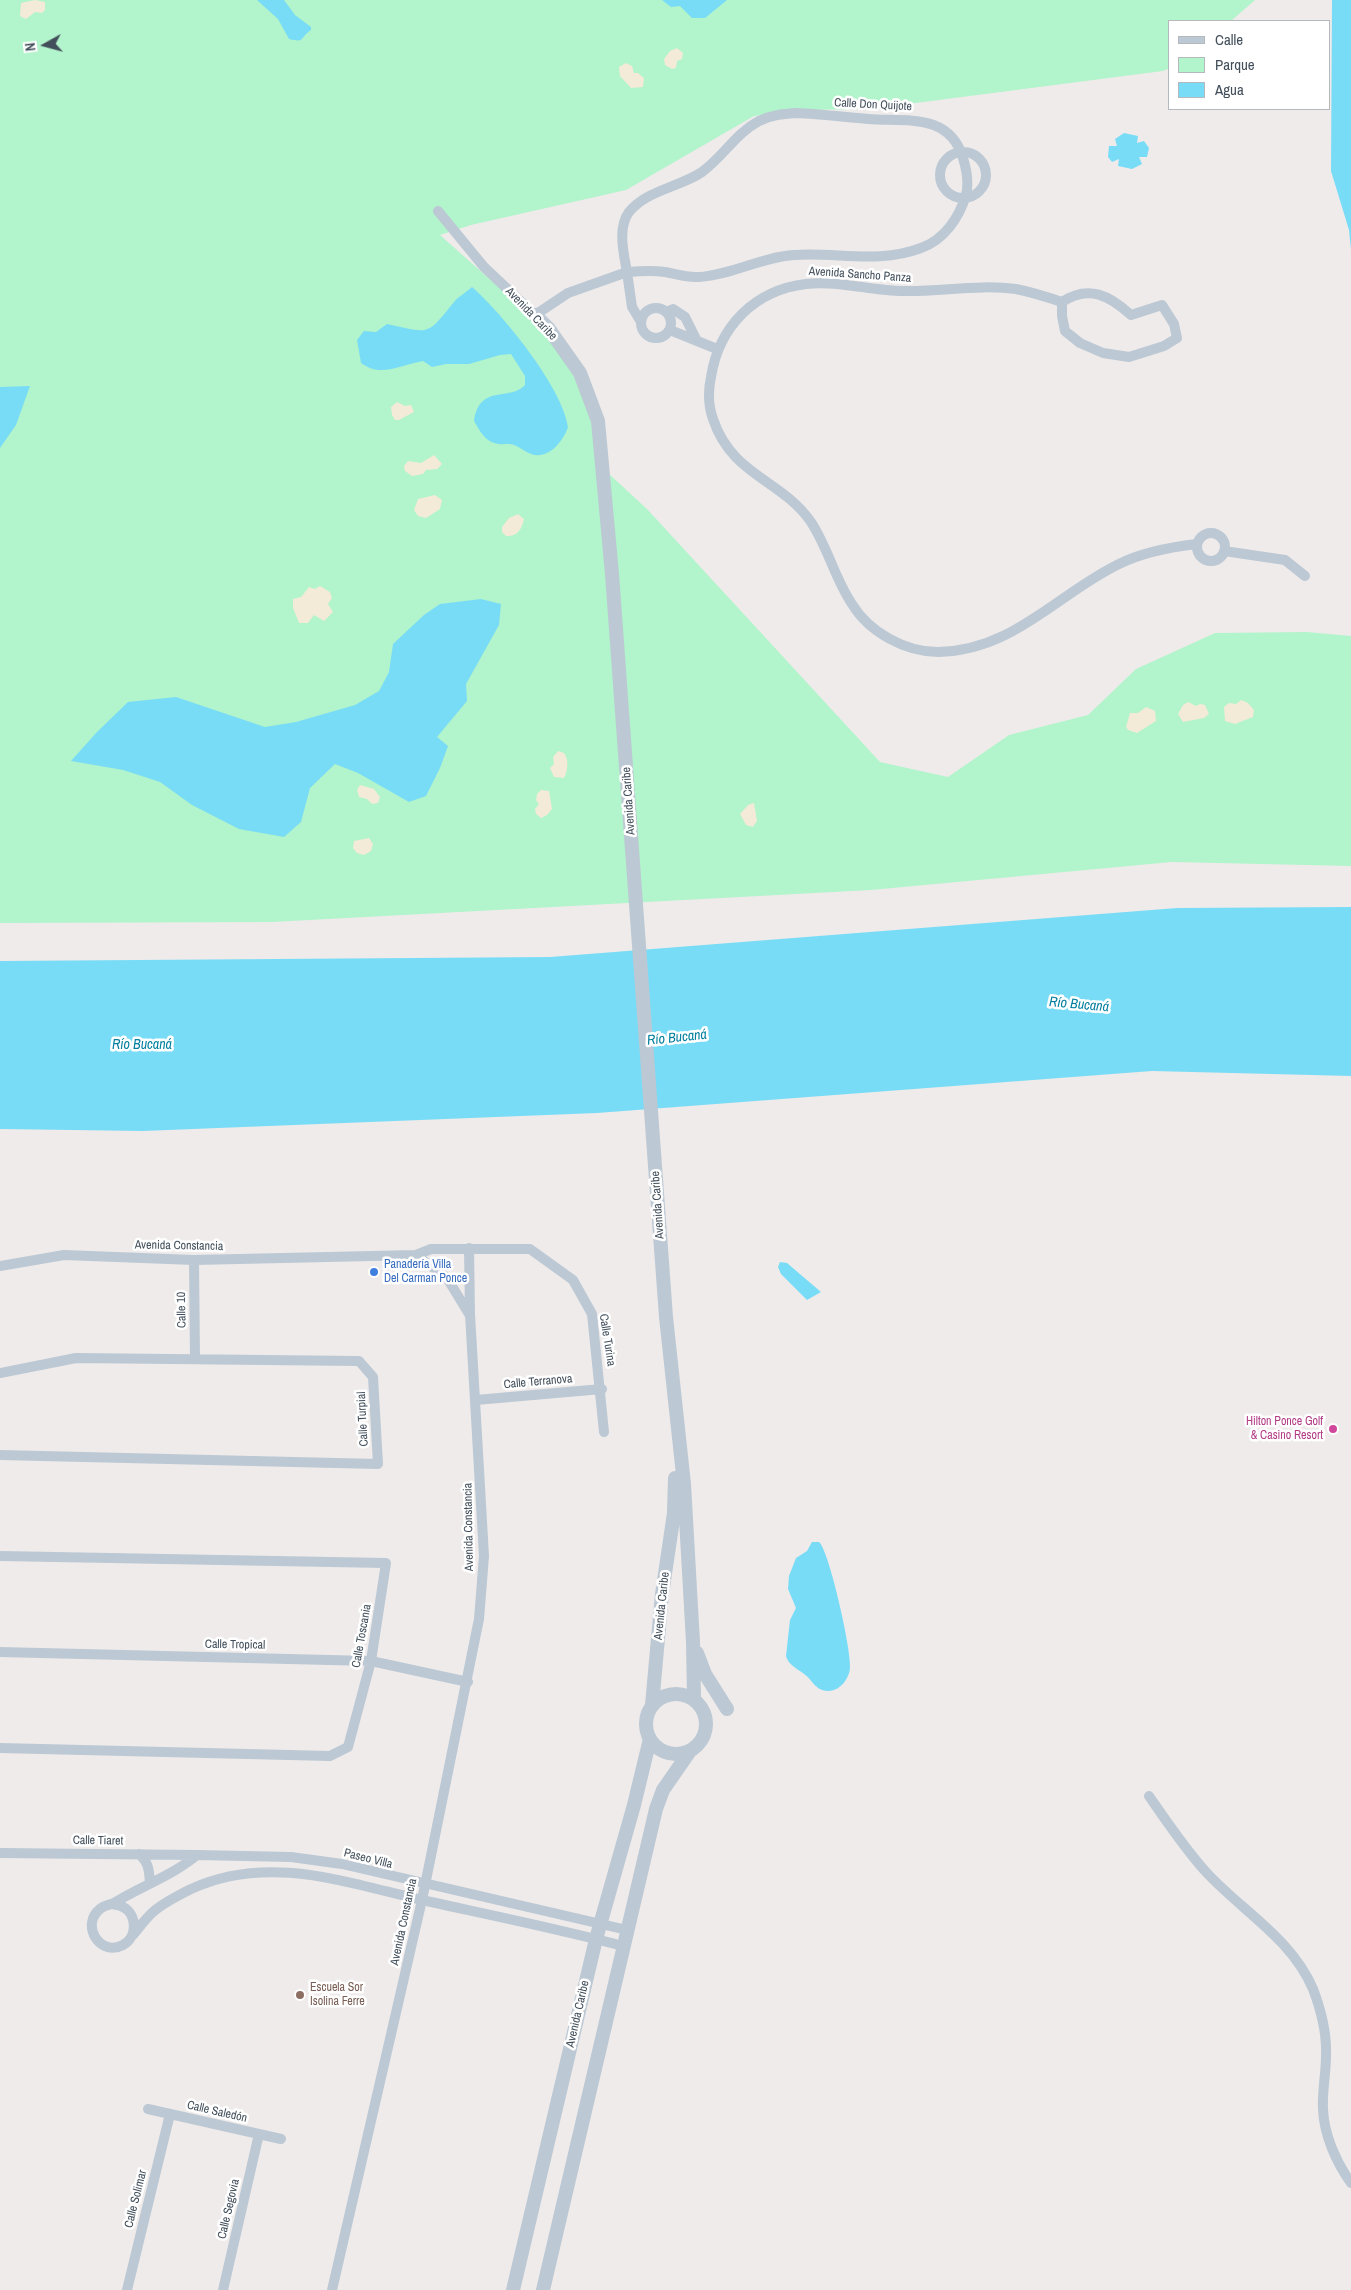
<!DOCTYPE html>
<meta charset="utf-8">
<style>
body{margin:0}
#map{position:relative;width:1351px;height:2290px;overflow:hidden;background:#efebeb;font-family:"Archivo Narrow",sans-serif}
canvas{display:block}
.legend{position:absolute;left:1168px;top:20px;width:162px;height:90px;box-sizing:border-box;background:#fff;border:1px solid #b3b9bd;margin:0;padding:6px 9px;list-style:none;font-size:15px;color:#424f5b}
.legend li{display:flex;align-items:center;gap:10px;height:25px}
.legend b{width:25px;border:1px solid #b3b9bd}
.north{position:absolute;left:20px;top:20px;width:50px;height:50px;-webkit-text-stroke:4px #fff;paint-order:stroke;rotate:263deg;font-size:14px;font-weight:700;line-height:20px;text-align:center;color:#424f5b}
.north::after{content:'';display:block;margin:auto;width:18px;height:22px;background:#424f5b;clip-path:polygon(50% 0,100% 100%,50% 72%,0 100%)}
</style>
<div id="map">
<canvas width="1351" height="2290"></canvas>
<ul class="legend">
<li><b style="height:6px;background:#bcc8d3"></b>Calle</li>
<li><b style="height:14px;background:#b2f4cb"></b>Parque</li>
<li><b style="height:14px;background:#79dcf6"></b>Agua</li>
</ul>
<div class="north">N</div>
</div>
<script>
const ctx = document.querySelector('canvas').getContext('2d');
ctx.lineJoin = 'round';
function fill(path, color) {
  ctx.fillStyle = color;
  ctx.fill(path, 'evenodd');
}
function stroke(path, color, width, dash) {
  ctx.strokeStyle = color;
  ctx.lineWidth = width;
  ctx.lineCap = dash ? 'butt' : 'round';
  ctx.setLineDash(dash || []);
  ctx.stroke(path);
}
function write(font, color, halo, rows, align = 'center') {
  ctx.font = font + ' "Archivo Narrow",sans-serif';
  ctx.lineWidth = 5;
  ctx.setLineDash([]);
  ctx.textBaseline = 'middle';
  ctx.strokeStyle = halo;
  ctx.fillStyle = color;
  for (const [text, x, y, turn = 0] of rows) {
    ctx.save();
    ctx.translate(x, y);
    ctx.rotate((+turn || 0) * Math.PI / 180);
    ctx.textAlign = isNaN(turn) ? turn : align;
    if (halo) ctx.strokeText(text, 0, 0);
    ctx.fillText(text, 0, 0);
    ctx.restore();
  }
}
fill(new Path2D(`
 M0,0h1255l-24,21h-61v47l-7,3 -294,38 -66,1 -49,6 -128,74 -155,35 -31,10 109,97 31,50 11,36 5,44 51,47 233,253 68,15 61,-42 79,-20 48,-46 79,-36 92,-1 44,4v230l-179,-4 -301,28 -599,32 -272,1z`), '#b2f4cb');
fill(new Path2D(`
 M35,0l10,2v8l-3,3 -7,-1 -9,7 -6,-3 1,-13z
 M677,48l6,5 -1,6 -5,2 -1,7 -4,1 -7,-4 -1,-6 6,-8z
 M626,63l6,3 2,7h4l6,5 -1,9 -12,1 -11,-12 -1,-9z
 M397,402l8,4 6,-1 3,7 -15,8h-4l-3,-5 -1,-8z
 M434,455l8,9 -5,5 -11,1 -3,4 -11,2 -7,-5 -1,-5 4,-5 13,2z
 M435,495l7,5 -2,9 -14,9 -8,-2 -4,-6 4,-11z
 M518,514l6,5c-2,9 -6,18 -18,17l-4,-4v-5l7,-9z
 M320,586l10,6 2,6 -4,6 5,8 -9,9 -10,-6 -6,8h-9l-6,-15v-9l8,-2 8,-10 6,2z
 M1241,700l7,3 6,7 -1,7 -18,7 -10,-3 -1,-14 5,-4 7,1z
 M1188,702l8,4 4,-2 5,1 4,9 -5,4 -21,4 -5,-8 5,-9z
 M1146,707l9,4 1,10 -19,12 -9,-3 -2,-3 4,-14h8z
 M558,751l6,2c5,6 4,18 0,25l-10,-1 -4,-9 4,-4 -1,-7z
 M360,785l14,4 6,8 -2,6 -6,1 -5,-5 -8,-2 -2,-7z
 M541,790l8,1 3,18 -5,6 -6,3 -5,-4 -1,-5 4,-5 -3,-4 1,-6z
 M754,803l3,18 -4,6 -7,-2 -6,-11 8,-9z
 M369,838l4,6 -2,7 -7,4 -7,-2 -4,-5 1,-7z`), '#f3ebd8');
fill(new Path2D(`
 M257,0h27l11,15 16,12v3c-12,8 -5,13 -22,9l-11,-20z
 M662,0h65l-22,18h-13l-12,-12 -9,1z
 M1332,0h19v250l-2,-20 -18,-59z
 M1124,133l14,3 -1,7 7,-2 5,7 -2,9h-8l3,7 -10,5 -14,-3 1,-7 -7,3 -4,-5 1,-11h8l-2,-7z
 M472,287c30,26 91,101 96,140 -5,15 -20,33 -37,27 -6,-2 -11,-7 -17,-9 -6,-2 -10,0 -16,-1 -13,-2 -18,-13 -24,-23 6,-38 35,-19 51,-36v-9l-14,-22 -11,1 -31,9h-23l-14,3 -9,-6c-23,4 -42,17 -62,2l-4,-23 7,-9 12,1 11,-8c43,9 39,13 67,-22 5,-6 13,-10 18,-15z
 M30,386l-14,39 -16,23v-61z
 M481,599l20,5 -2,21 -33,59 1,17 -30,36 11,9 -8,22 -14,28 -17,6 -51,-29 -23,-9 -25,24 -9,34 -17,15 -45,-8 -47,-24 -32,-23 -37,-12 -52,-9 26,-29 31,-30 48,-5 89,30 31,-5 59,-17 24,-14 10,-19 4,-28 31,-29 16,-11z
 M1351,907v169l-199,-5 -555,42 -454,18 -143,-2v-168l550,-4 627,-49z
 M780,1262l7,1 34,29 -14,8 -26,-26 -3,-7z
 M812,1542h7c10,8 33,110 31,126 -1,11 -10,23 -22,23 -7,0 -12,-4 -16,-9 -7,-11 -23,-14 -26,-26l4,-36 6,-12 -8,-19 1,-13 7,-18 11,-7z`), '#79dcf6');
stroke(new Path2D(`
 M796,113c24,1 48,4 72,6 37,3 81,-7 95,39 4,13 6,25 3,37 -7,23 -22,45 -45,53 -42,16 -84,4 -127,7 -33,2 -62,20 -95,22 -12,1 -23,-3 -34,-5 -13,-2 -25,-1 -38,0 -3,-17 -10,-44 2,-60 18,-22 51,-25 73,-40 21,-15 34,-39 57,-51 12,-6 24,-7 37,-8z
 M940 175a23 23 0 1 1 46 0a23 23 0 1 1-46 0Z
 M438,211l46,56 51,48 33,-22 59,-21 5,35 9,15
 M1062,302c27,-18 48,-6 69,13l31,-10 12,19 3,14 -13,8 -35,11 -26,-4 -23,-10 -15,-12 -3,-15v-14c-15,-5 -31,-10 -46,-13 -37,-5 -76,3 -113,2 -32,0 -65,-11 -97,-7 -51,6 -87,42 -95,93 -3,14 -3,28 2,42 19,57 68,60 98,103 17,26 24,57 41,82 17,28 53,48 86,48 75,-1 119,-58 181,-88 24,-12 52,-17 78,-20
 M641 323a15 15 0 1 1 30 0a15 15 0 1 1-30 0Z
 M666,312l7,-3 12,8 12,24
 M670,330l47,19
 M1197 547a14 14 0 1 1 28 0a14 14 0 1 1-28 0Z
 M1224,551l61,9 20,16
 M416,1255l31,23 22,36
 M194,1260l1,99
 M0,1266l64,-11 130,5 222,-5 15,-6h99l43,31 19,34 12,118
 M0,1373l76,-15 283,3 14,16 5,87 -378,-9
 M476,1400l126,-11
 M0,1556l386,7 -15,98 -23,86 -18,9 -330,-8
 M0,1652l371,9 97,21
 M1149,1796c18,26 36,53 57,76 36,39 86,67 107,117 8,21 14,44 13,67 0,17 -4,36 -3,53 1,26 13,53 28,74
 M0,1853l197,2
 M139,1854c10,9 10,16 11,29
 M112,1904c3,1 8,1 11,3 14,7 15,30 0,38 -23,12 -43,-20 -23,-36 4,-4 10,-4 14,-6 27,-17 58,-27 83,-48l94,2 51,7 285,66
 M133,1935c6,-7 12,-16 20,-23 10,-9 26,-17 38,-23 80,-37 161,-4 240,13 64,14 128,27 192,44
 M148,2109l133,30
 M127,2290l43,-176
 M223,2290l36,-156
 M332,2290l90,-390 57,-281 5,-63 -14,-242 -1,-66`), '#bcc8d3', 10);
stroke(new Path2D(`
 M535,315l14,14 31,44 18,48 14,153 54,743 18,167 9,158 1,56
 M697,1653l8,21 22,35
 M646 1724a30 30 0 1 1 60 0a30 30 0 1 1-60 0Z
 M652,1705l10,-111 12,-81 1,-35
 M513,2290l83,-351 38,-134 16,-66
 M543,2290l113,-481 7,-19 27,-39`), '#bcc8d3', 14);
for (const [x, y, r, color] of [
 [374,1272,5,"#3f7fe0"],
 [1333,1429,5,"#d1479c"],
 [300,1995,5,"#8d6e63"]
]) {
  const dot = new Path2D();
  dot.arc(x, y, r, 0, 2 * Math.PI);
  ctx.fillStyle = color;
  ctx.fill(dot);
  stroke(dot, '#fff', 2);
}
write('12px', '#424f5b', '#fff', [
 ["Calle Don Quijote",873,105,3],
 ["Avenida Sancho Panza",860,275,4],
 ["Avenida Caribe",531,314,46],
 ["Avenida Caribe",629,801,-94],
 ["Avenida Caribe",658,1205,-94],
 ["Avenida Constancia",179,1246,1],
 ["Calle 10",182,1310,-91],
 ["Calle Turina",607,1340,81],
 ["Calle Terranova",538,1382,-5],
 ["Calle Turpial",363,1419,-93],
 ["Avenida Constancia",469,1527,-91],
 ["Avenida Caribe",662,1606,-84],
 ["Calle Toscania",362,1636,-80],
 ["Calle Tropical",235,1645,1],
 ["Calle Tiaret",98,1841,1],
 ["Paseo Villa",368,1859,14],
 ["Avenida Constancia",404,1922,-78],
 ["Avenida Caribe",578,2014,-77],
 ["Calle Saledón",217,2112,13],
 ["Calle Solimar",136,2199,-76],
 ["Calle Segovia",229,2209,-77]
]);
write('12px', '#366cbe', '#fff', [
 ["Panadería Villa",384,1265],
 ["Del Carman Ponce",384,1279]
], 'left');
write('12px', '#b23c85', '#fff', [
 ["Hilton Ponce Golf",1323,1422],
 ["& Casino Resort",1323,1436]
], 'right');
write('12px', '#785e54', '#fff', [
 ["Escuela Sor",310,1988],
 ["Isolina Ferre",310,2002]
], 'left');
write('italic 14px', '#027f9f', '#fff', [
 ["Río Bucaná",1079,1005,5],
 ["Río Bucaná",677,1038,-6],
 ["Río Bucaná",142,1045]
]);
</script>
